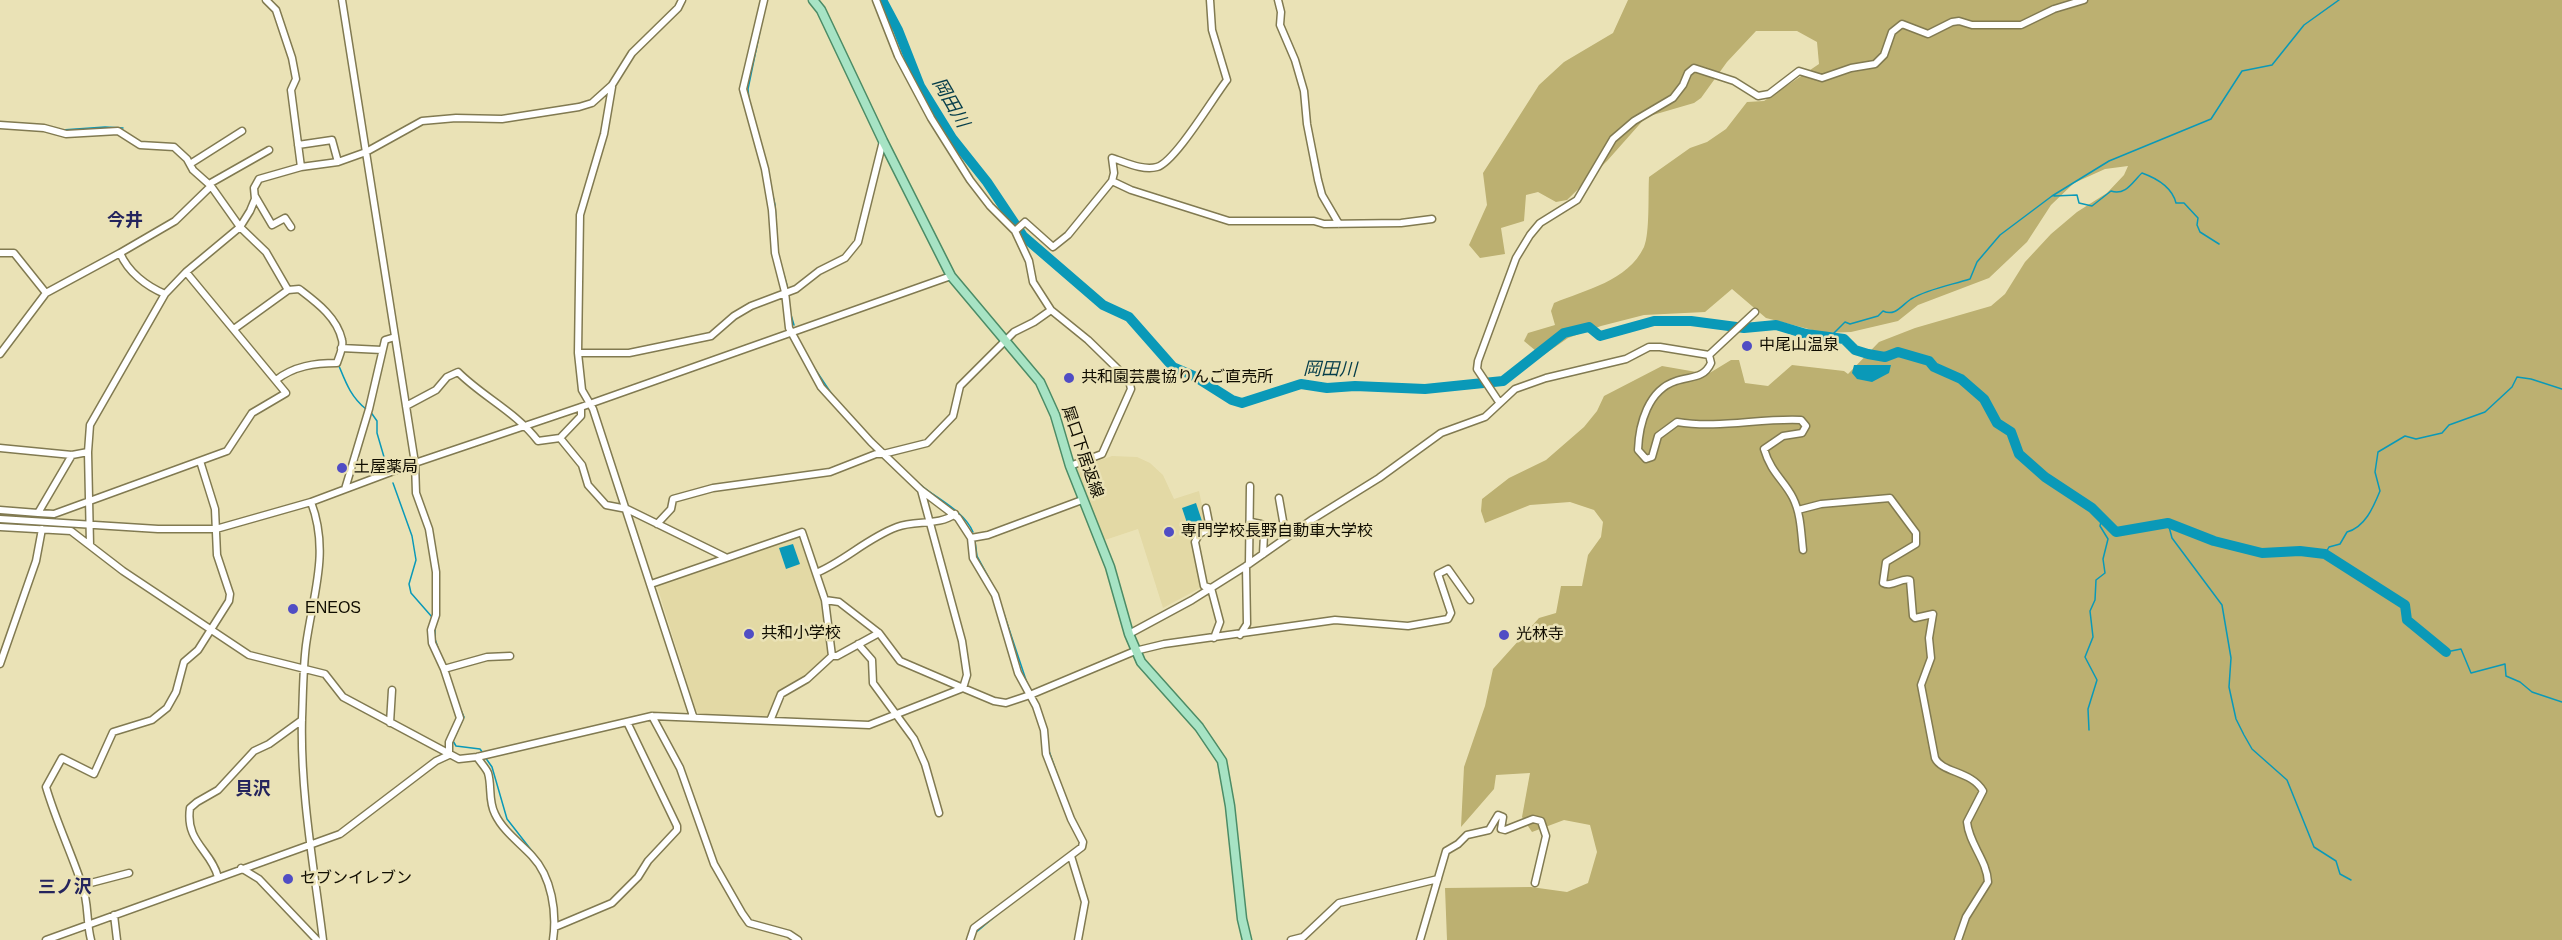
<!DOCTYPE html>
<meta charset="utf-8">
<style>
body{margin:0}
canvas{display:block;background:#eae2b6}
</style>
<canvas width="2562" height="940"></canvas>
<script>
const ctx = document.querySelector('canvas').getContext('2d');
ctx.lineJoin = 'round';
function fill(path, color) {
  ctx.fillStyle = color;
  ctx.fill(path, 'evenodd');
}
function stroke(path, color, width, dash) {
  ctx.strokeStyle = color;
  ctx.lineWidth = width;
  ctx.lineCap = dash ? 'butt' : 'round';
  ctx.setLineDash(dash || []);
  ctx.stroke(path);
}
function write(font, color, halo, rows, align = 'center') {
  ctx.font = font + ' Arial,"Noto Sans JP",sans-serif';
  ctx.lineWidth = 5;
  ctx.setLineDash([]);
  ctx.textBaseline = 'middle';
  ctx.strokeStyle = halo;
  ctx.fillStyle = color;
  for (const [text, x, y, turn = 0] of rows) {
    ctx.save();
    ctx.translate(x, y);
    ctx.rotate((+turn || 0) * Math.PI / 180);
    ctx.textAlign = isNaN(turn) ? turn : align;
    if (halo) ctx.strokeText(text, 0, 0);
    ctx.fillText(text, 0, 0);
    ctx.restore();
  }
}
fill(new Path2D(`
 M1112,456l25,1 13,6 13,12 11,24 25,-8 8,37 -10,5 5,54 -39,21 -25,-79 -33,11 -30,-71z
 M799,535l3,2 23,75 3,43 -21,21 -31,18 -7,21 -4,3 -65,-4 -4,-3 -39,-125z`), '#e3d9a5');
fill(new Path2D(`
 M1628,0h934v940h-1115l-2,-52 86,-1 36,5 21,-9 9,-31 -7,-27 -26,-5 -32,12 -10,-15 8,-44 -34,2 -2,14 -33,38 3,-60 21,-61 8,-37 46,-51 17,-5 5,-27h21l6,-31 13,-18 2,-15 -9,-12 -24,-8 -40,3 -45,18 -4,-12 1,-12 27,-21 37,-18 38,-33 13,-16 7,-15 58,-30 46,8 23,-14h8l6,23 23,3 24,-21 52,6 4,3 31,-32 36,-14 76,-22 14,-12 20,-32 26,-28 26,-22 30,-19 17,-18 4,-9 -23,3 -31,14 -23,22 -24,37 -38,36 -71,27 -20,16 -47,11 -27,1 -58,-15 -34,-29 -27,23 -61,3 -43,11 -33,12 -26,18 -18,-15 4,-8 27,-8 -4,-14 3,-8c31,-13 74,-22 90,-56 6,-14 4,-54 5,-70l41,-29 17,-6 19,-13 21,-27 17,-1 55,-37 -2,-22 -20,-11h-41l-29,31 -26,36 -7,5 -48,14 -39,44 -40,39 -11,2 -18,-10 -12,3 -2,26 -23,7 4,26 -25,4 -11,-13 18,-40 -4,-32 56,-88 25,-23 49,-29z`), '#bcb071');
fill(new Path2D(`
 M1854,365h37l-2,8 -17,9 -15,-3 -5,-6z
 M1196,503l7,21 -14,5 -7,-21z
 M793,544l7,20 -14,5 -7,-21z`), '#0a99b8');
stroke(new Path2D(`
 M749,99l-1,-10 15,-73
 M62,130l43,-3 18,1
 M771,188l4,17 3,50
 M2054,196l23,-1 2,8 13,3 19,-15c15,5 22,-10 31,-18 14,5 30,14 34,30h8l14,15 -1,7 3,7 19,12
 M781,265l7,24
 M791,315l3,10
 M1831,336l14,-14 5,2 28,-8 5,-5c12,6 19,-6 28,-12 17,-10 40,-14 59,-20l7,-17 23,-27 52,-39 57,-35 102,-42 31,-48 30,-6 32,-40 35,-25
 M339,366c7,17 12,31 27,43
 M813,366l20,30
 M370,411l7,10v12l7,24
 M861,427l15,16
 M916,481c18,17 47,28 57,51
 M393,483l19,53 4,24 -7,24 2,9 21,24
 M2168,523l4,15 50,67 9,53 -2,29 7,32 8,16 8,14 35,31 27,67 22,14 4,13 11,6
 M975,541l2,15 19,35
 M2325,554l4,-7 11,-3 7,-12c18,-5 26,-24 33,-41l-5,-19 3,-20 27,-16 11,3 26,-6 7,-8 36,-13 27,-25 5,-10 14,2 31,10
 M998,596l29,87
 M435,627v12l5,15
 M2446,652l15,-3 10,24 34,-9 1,12 14,6 12,10 30,10
 M459,706l5,11 -11,24 3,5 24,3 3,4
 M2089,730l-1,-21 9,-29 -12,-23 8,-20 -3,-26 5,-11 1,-20 9,-7 -2,-14 5,-20 -8,-13 2,-8
 M1049,751l13,37
 M485,757l7,10 15,52 32,41
 M542,864l8,17
 M1038,884l32,-24
 M974,934l31,-26`), '#0a99b8', 1.5);
stroke(new Path2D(`
 M882,0l16,30 22,56 32,52 35,44 36,54 80,69 26,12 44,50 21,9 38,24 10,3 59,-19 26,4 28,-2 70,3 78,-8 61,-48 25,-6 11,9 54,-15h37l53,7 32,-3 30,9 38,5 11,11 13,4 17,3 13,-5 31,9 5,6 27,12 23,20 13,24 14,9 8,22 26,23 47,31 24,24 52,-9 46,18 48,12 38,-2 25,3 80,51 2,15 39,32`), '#0a99b8', 10);
const minor = new Path2D(`
 M266,0l10,10 16,48 4,21 -5,11 10,77
 M764,0l-21,89 22,80 7,41 3,43 10,39 4,36 32,59 50,55 50,48 41,151 5,34 -4,13 -63,-27 -21,-28 -40,-31 -14,-2
 M876,0l22,56 33,62 39,62 20,26 25,25 14,30 4,21 18,28 37,30 41,40 2,9 -29,65 -32,12
 M1278,0l3,12 -1,13 15,35 9,31 3,33 11,56 4,15 17,29
 M612,87l-8,47 -24,81 -2,138 4,37 11,19 100,307
 M0,125l44,3 22,6 52,-3 22,14 34,2 13,12 6,11 18,16 29,41 26,25 22,38 11,-1c17,13 38,28 43,51 2,7 -3,16 -5,23 -22,0 -43,3 -61,17
 M298,145l34,-5 6,22
 M190,164l52,-33
 M1112,181l19,9 98,31h85l10,3 77,-1 31,-4
 M209,184l60,-34
 M255,196l17,29 13,-7 6,9
 M1015,231l10,-9 28,25 15,-12 44,-54 2,-8 -2,-15c13,4 31,13 45,9 18,-5 56,-69 70,-87l-15,-50 -2,-30
 M0,253h14l32,40 74,-40c8,19 26,33 45,41
 M120,253l55,-32 36,-35
 M234,329l54,-39
 M341,348l41,2
 M578,353h51l82,-17 23,-20 17,-10 45,-17 23,-18 26,-13 13,-16 25,-101
 M0,354l46,-61
 M1709,355l2,8c-7,16 -21,13 -35,18 -28,9 -37,43 -38,69l8,9 6,-2 6,-21 19,-14c42,7 82,-4 124,-2l5,6 -4,7 -19,3 -19,13c7,24 20,31 29,49 8,16 8,35 10,52
 M1499,402l-22,-33 1,-8 38,-103 14,-23 10,-12 37,-23 36,-61 21,-18 39,-23 10,-13 5,-12 6,-5 40,13 24,15 11,-2 30,-23 23,7 29,-10 24,-4 9,-9 8,-23 10,-8 26,10 24,-12 7,-1 13,4h49l33,-16 30,-9
 M406,406l30,-16 11,-13 11,-5c25,25 58,40 80,69l22,-3 21,-22v-9
 M560,438l22,27 6,20 18,20 21,4 98,48
 M0,448l72,7 16,-3
 M345,489l24,-80 16,-69 10,-3
 M921,490l37,28 13,20
 M1279,498l7,40
 M1206,508l4,20 -11,6 -4,8 9,44 7,2 9,34 -6,16
 M0,510l38,3 34,-58
 M1798,510l23,-6 69,-6 26,35v11l-30,18 -3,21c9,5 18,-6 27,-3l3,36 2,2 18,-4 -4,24 2,20 -10,27 14,73c7,15 37,13 48,33l-16,31c2,22 20,38 21,60l-22,35 -8,23
 M38,513l16,1 173,-63 25,-38 34,-20 -100,-121
 M0,519l158,10h58l95,-27
 M1251,522l10,2 3,11 -1,19
 M657,524l14,-15 2,-10 40,-11 117,-16 46,-18h7l44,-11 26,-27 7,-30 54,-54 20,-10 17,-12
 M0,527l71,4 52,40 126,84 76,19 18,23 116,62 18,-2 175,-41 217,9 94,-37 31,13 12,2 24,-8 105,-44 29,-7 171,-24 73,6 40,-7 3,-6 -13,-39 10,-5 22,31
 M90,545l-2,-93 2,-27 75,-131 21,-22 54,-45 10,-16 5,-12 -1,-11 5,-9 42,-12 37,-5 28,-10 56,-31 34,-3 46,1 77,-12 13,-4 20,-18 20,-32 46,-45 4,-8
 M1249,564l1,-78
 M816,573c29,-12 51,-35 81,-46 18,-7 42,-1 58,-13
 M651,584l151,-52 23,68 7,56 -25,23 -26,15 -11,27
 M1129,634l63,-34 54,-34 67,-47 66,-41 62,-45 44,-16 30,-28 31,-11 80,-19 23,-12h11l49,8 46,-43
 M1240,635l7,-11 -1,-58
 M858,644l14,16 1,23 41,56 11,25 14,49
 M832,656h5l42,-23
 M0,664l36,-103 6,-32
 M444,669l43,-12 23,-1
 M652,716l28,52 34,96 28,49 7,10 40,11 9,6
 M390,723l2,-33
 M477,757c3,5 9,11 11,16 4,13 0,28 7,41 8,17 25,29 37,42 20,21 25,57 21,84
 M1071,856l14,46 -7,38
 M241,868l18,11 58,61
 M218,877c-7,-27 -33,-35 -28,-69l7,-6 21,-12 36,-39 15,-7 33,-24
 M83,885l46,-12
 M114,915l3,25
 M555,927l57,-24 26,-26 10,-16 29,-31v-4l-50,-104
 M46,940l294,-106 96,-73 13,-6v-13l11,-24 -16,-49 -12,-26 -1,-13 5,-15v-43l-7,-43 -13,-36 -1,-30 166,-56 370,-131
 M91,940c-5,-19 -2,-37 -9,-55 -11,-33 -26,-64 -36,-98l16,-29 32,16 19,-42 39,-12 15,-12 9,-16 8,-30 14,-12 31,-49 1,-7 -13,-39 -2,-46 -15,-48
 M323,940c-9,-73 -23,-148 -21,-222 1,-24 1,-49 4,-73 7,-51 24,-93 5,-143l104,-39 -73,-463
 M970,940l4,-12 108,-81 1,-5 -12,-23 -25,-65 -2,-24 -8,-24 -18,-33 -23,-78 -22,-37 -2,-20 17,-3 94,-35
 M1291,940l12,-3 36,-34 99,-24
 M1420,940l26,-89 12,-7 9,-9 22,-5 9,-15 5,2 -2,12 4,1 28,-11 8,2 5,15 -11,47`);
const major = new Path2D(`
 M813,0l8,10 62,131 68,135 89,106 15,33 15,51 40,101 19,67 12,28 58,65 23,34 8,45 12,113 5,21`);
stroke(minor, '#817a51', 9);
stroke(major, '#4c8c66', 11);
stroke(minor, '#fff', 6);
stroke(major, '#a7e3c4', 8);
for (const [x, y, r, color] of [
 [1747,346,6,"#504dc4"],
 [1069,378,6,"#504dc4"],
 [342,468,6,"#504dc4"],
 [1169,532,6,"#504dc4"],
 [293,609,6,"#504dc4"],
 [749,634,6,"#504dc4"],
 [1504,635,6,"#504dc4"],
 [288,879,6,"#504dc4"]
]) {
  const dot = new Path2D();
  dot.arc(x, y, r, 0, 2 * Math.PI);
  ctx.fillStyle = color;
  ctx.fill(dot);
  stroke(dot, '#eae2b6', 2);
}
write('16px', '#100d01', '#eae2b6', [
 ["中尾山温泉",1759,346],
 ["共和園芸農協りんご直売所",1081,378],
 ["土屋薬局",354,468],
 ["専門学校長野自動車大学校",1181,532],
 ["ENEOS",305,609],
 ["共和小学校",761,634],
 ["光林寺",1516,635],
 ["セブンイレブン",300,879]
], 'left');
write('16px', '#100d01', '#eae2b6', [
 ["犀口下居返線",1082,452,71]
]);
write('italic 18px', '#043c49', '#eae2b6', [
 ["岡田川",950,103,60],
 ["岡田川",1330,370,1]
]);
write('bold 18px', '#24245d', '#eae2b6', [
 ["今井",125,221],
 ["貝沢",253,790],
 ["三ノ沢",65,888]
]);
</script>
